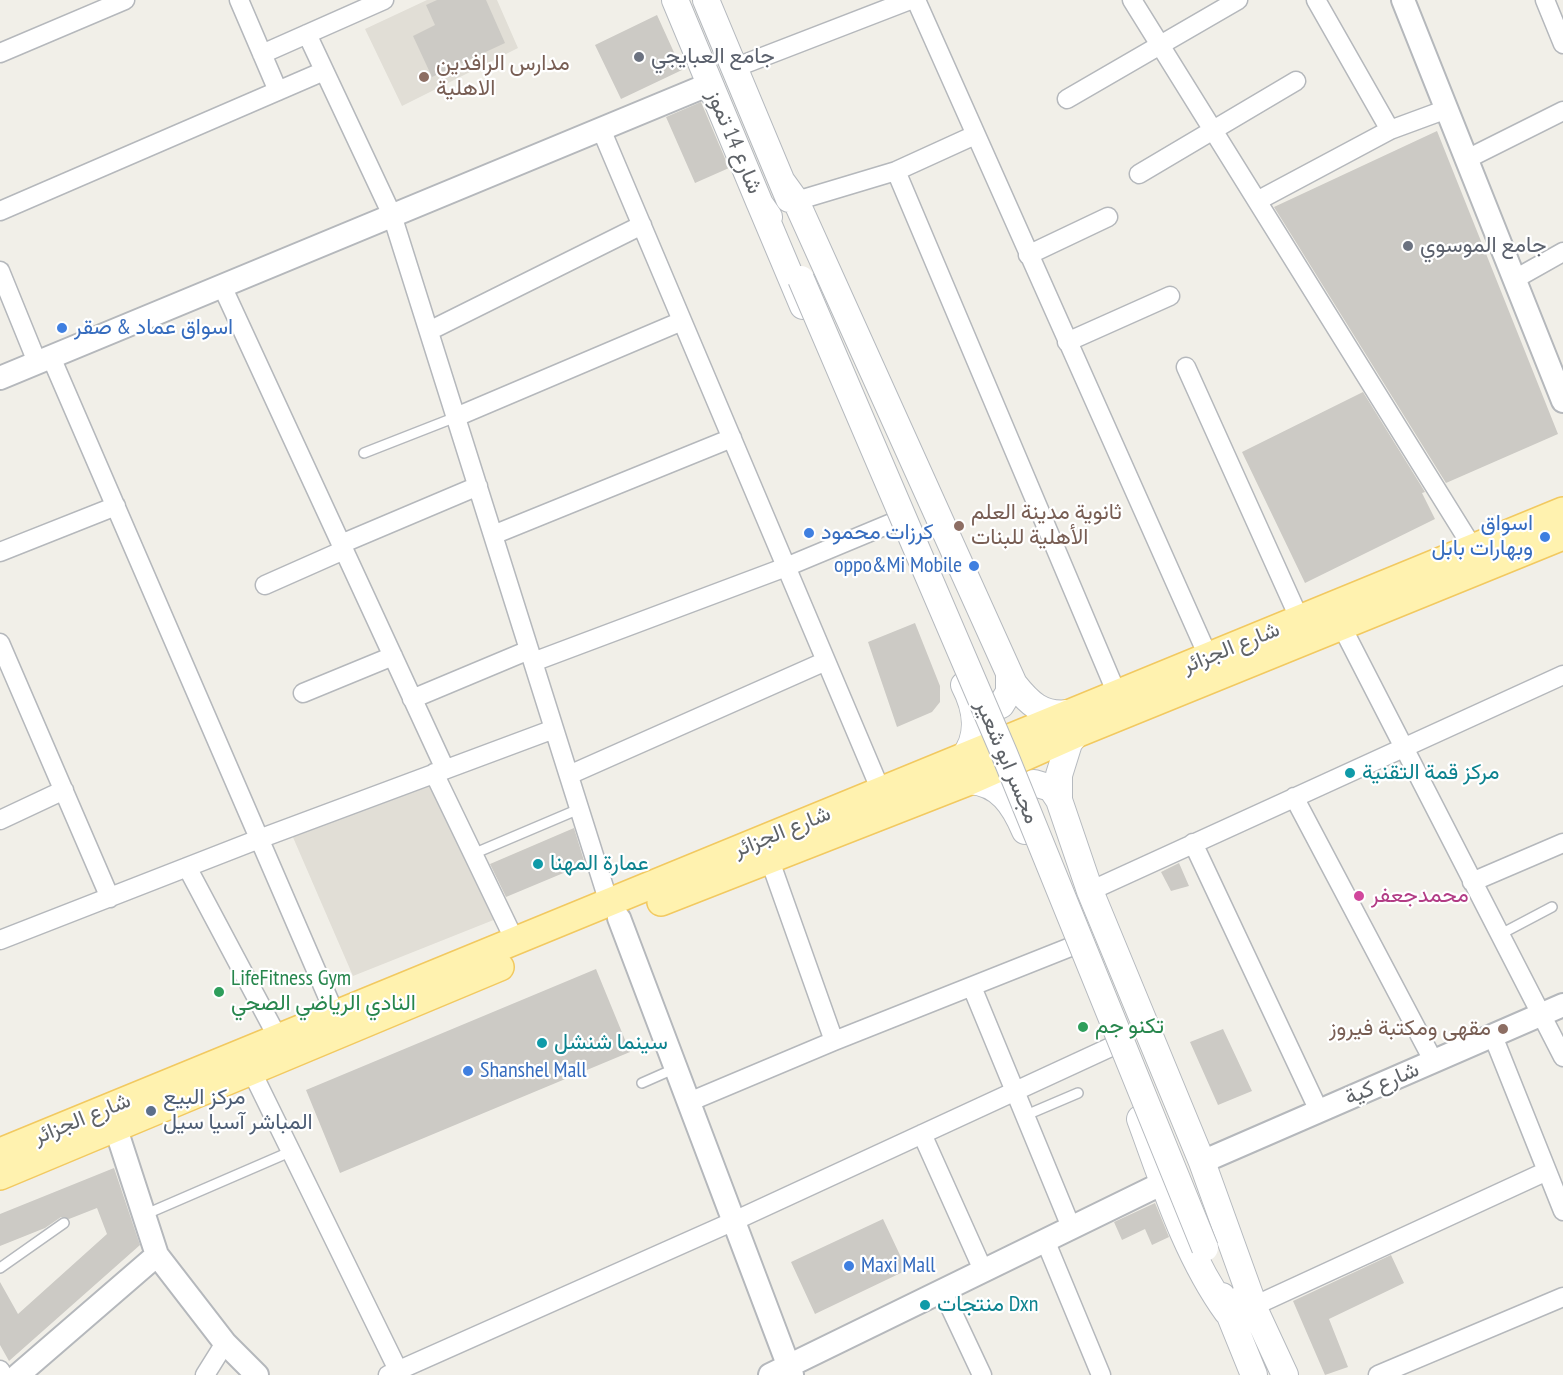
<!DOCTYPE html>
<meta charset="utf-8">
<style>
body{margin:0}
canvas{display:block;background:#f1efe8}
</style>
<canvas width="1563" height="1375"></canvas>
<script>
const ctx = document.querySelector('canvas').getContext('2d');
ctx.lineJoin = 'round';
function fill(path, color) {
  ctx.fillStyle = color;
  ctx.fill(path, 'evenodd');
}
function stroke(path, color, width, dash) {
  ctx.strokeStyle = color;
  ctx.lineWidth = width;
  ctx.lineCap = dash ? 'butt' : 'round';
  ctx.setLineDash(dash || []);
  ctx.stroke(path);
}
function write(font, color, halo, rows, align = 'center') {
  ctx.font = font + ' "PT Sans Narrow",Vazirmatn,sans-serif';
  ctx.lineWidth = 4.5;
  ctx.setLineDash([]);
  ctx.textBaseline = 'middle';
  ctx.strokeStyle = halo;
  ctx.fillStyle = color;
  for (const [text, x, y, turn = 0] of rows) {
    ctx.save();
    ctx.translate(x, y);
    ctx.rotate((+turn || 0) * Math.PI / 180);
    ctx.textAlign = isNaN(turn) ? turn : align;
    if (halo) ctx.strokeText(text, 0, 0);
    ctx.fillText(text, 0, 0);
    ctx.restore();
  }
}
fill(new Path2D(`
 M427,0h70l21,48 -116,58 -37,-77z
 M432,783l64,136 -143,57 -61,-141z`), '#e1ded6');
fill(new Path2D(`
 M437,0h49l19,43 -73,34 -19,-41 22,-11 -9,-20z
 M657,15l25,55 -61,29 -26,-54z
 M701,102l28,66 -34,15 -29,-66z
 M1437,131l121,303 -112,49 -172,-276z
 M1363,392l62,100 -3,1 13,26 -130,64 -63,-131z
 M915,623l25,63v16l-8,10 -35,15 -29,-85z
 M574,828l11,36 -79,33 -16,-33z
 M1179,863l10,23 -18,5 -10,-19z
 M596,969l34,83 -290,121 -34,-83z
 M1223,1029l29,62 -34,14 -28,-63z
 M114,1168l26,77 -131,116 -9,-16v-63l18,32 89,-80 -10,-26 -28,11 -8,-2 -16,11 -45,18v-32z
 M1155,1203l14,34 -17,8 -7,-16 -23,11 -8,-18z
 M883,1219l24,51 -92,44 -24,-52z
 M1391,1255l13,28 -75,36 19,48 -23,8 -32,-74z`), '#cccac5');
const service = new Path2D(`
 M364,453l92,-36
 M473,854l106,-45
 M1499,935l53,-28
 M642,1083l34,-15
 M1024,1116l54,-23
 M144,1215l148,-64
 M0,1268l64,-45`);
const minor = new Path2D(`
 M239,0l39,91
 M916,0l292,656
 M1132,0l341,548
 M1316,0l74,130
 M1545,0l18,44
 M307,34l85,181 217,688
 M0,53l125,-53
 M262,54l122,-54
 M734,68l176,-68
 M1067,99l171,-99
 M601,129l280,662
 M1467,159l96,-48
 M896,171l221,523
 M1139,174l157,-93
 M796,201l100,-30 79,-36
 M1257,201l133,-71 57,-21
 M0,211l324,-140
 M1028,255l80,-38
 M0,271l37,91
 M1515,279l48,-27
 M222,286l223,483
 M429,331l213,-106
 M1067,342l103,-46
 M51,357l284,657
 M1186,367l114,253
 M456,417l226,-96
 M493,535l239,-97
 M341,544l137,-58
 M0,552l116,-46
 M265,585l79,-35
 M1342,627l221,430
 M0,643l110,255
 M533,662l253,-95 108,-45
 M303,693l90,-37
 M412,699l117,-49
 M434,773l81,168
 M569,775l257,-114
 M1294,797l140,265
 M0,820l64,-30
 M1193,843l126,268
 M769,858l65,183
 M187,867l91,171
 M1472,882l91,-39
 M1090,891l473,-216
 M0,940l259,-101 295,-110
 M972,987l99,240
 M1493,1036l70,175
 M251,1070l147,300
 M689,1102l145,-61 239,-95
 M922,1134l61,136
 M1045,1240l56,135
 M942,1290l40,85
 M1254,1306l293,-135
 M0,1370l3,5
 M205,1375l20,-32
 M388,1375l346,-154 379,-175
 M1378,1375l185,-78`);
const tertiary = new Path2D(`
 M1403,0l160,401
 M0,378l710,-294
 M619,918l173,457
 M115,1126l42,129 68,88 32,32
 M1202,1162l361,-157
 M18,1375l139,-120
 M770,1375l393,-192`);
const secondary = new Path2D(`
 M675,0l85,204 9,13
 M706,0l83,199
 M783,183l13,18 218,483c15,19 28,32 54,29
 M760,204l43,102
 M971,698l17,11 13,-4 8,-13v-18
 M1076,734l-7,9 -10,32v25l31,91 112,271 52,144
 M963,758c18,-22 13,-50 1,-73
 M970,781c30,2 44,24 55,50
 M1019,812c-1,-14 1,-22 15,-29l17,5 8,12
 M1140,1119c24,65 46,136 87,193
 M1246,1291l39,84
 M1222,1296l32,79`);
const primary = new Path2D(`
 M661,902l309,-121 106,-47 487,-198
 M0,1152l1563,-641
 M0,1176l500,-209`);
stroke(service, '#b5b8bc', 12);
stroke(minor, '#b5b8bc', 21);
stroke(tertiary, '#b5b8bc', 26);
stroke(secondary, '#b6babf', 28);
stroke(primary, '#f2c960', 30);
stroke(service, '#fff', 9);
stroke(minor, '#fff', 18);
stroke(tertiary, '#fff', 22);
stroke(secondary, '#fff', 26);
stroke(primary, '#fff2af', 27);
const secondaryBridge = new Path2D(`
 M801,279l203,474 201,495`);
stroke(secondaryBridge, '#b6babf', 28, []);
stroke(secondaryBridge, '#fff', 26);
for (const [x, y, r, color] of [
 [639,57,6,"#6b7280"],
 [424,77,6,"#8d6e63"],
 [1408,246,6,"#6b7280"],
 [62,328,6,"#3f7fe0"],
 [959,526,6,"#8d6e63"],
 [809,533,6,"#3f7fe0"],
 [1545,537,6,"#3f7fe0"],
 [974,566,6,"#3f7fe0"],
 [1350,773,6,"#0f9aa8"],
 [538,864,6,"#0f9aa8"],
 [1359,896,6,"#d1479c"],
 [219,992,6,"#2e9e5b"],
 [1083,1027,6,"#2e9e5b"],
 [1503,1029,6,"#8d6e63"],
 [542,1043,6,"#0f9aa8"],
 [468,1071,6,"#3f7fe0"],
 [151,1111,6,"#5c6f8a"],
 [849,1266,6,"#3f7fe0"],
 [925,1305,6,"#0f9aa8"]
]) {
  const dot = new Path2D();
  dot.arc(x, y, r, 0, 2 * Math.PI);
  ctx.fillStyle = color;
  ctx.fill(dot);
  stroke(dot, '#fff', 2);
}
write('22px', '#5b616d', '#fff', [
 ["جامع العبايجي",651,57],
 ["جامع الموسوي",1420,246]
], 'left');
write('22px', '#785e54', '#fff', [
 ["مدارس الرافدين",436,64],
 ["اﻻهلية",436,89],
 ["ثانوية مدينة العلم",971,513],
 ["الأهلية للبنات",971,538],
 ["مقهى ومكتبة فيروز",1491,1029,"right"]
], 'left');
write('22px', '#5f6368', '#fff', [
 ["شارع 14 تموز",734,142,67],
 ["شارع الجزائر",1231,648,-22],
 ["مجسر ابو شعير",1007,762,67],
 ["شارع الجزائر",782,832,-22],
 ["شارع كية",1382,1084,-23],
 ["شارع الجزائر",82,1119,-22]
]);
write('22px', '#366cbe', '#fff', [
 ["اسواق عماد & صقر",74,328],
 ["اسواق",1533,524,"right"],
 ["وبهارات بابل",1533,549,"right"],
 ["كرزات محمود",821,533],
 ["oppo&Mi Mobile",962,566,"right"],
 ["Shanshel Mall",480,1071],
 ["Maxi Mall",861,1266]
], 'left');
write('22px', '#0d838f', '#fff', [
 ["مركز قمة التقنية",1362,773],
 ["عمارة المهنا",550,864],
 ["سينما شنشل",554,1043],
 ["منتجات Dxn",937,1305]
], 'left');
write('22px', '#b23c85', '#fff', [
 ["محمدجعفر",1371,896]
], 'left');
write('22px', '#27864d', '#fff', [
 ["LifeFitness Gym",231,979],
 ["النادي الرياضي الصحي",231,1004],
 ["تكنو جم",1095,1027]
], 'left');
write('22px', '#4e5e75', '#fff', [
 ["مركز البيع",163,1098],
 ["المباشر آسيا سيل",163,1123]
], 'left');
</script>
